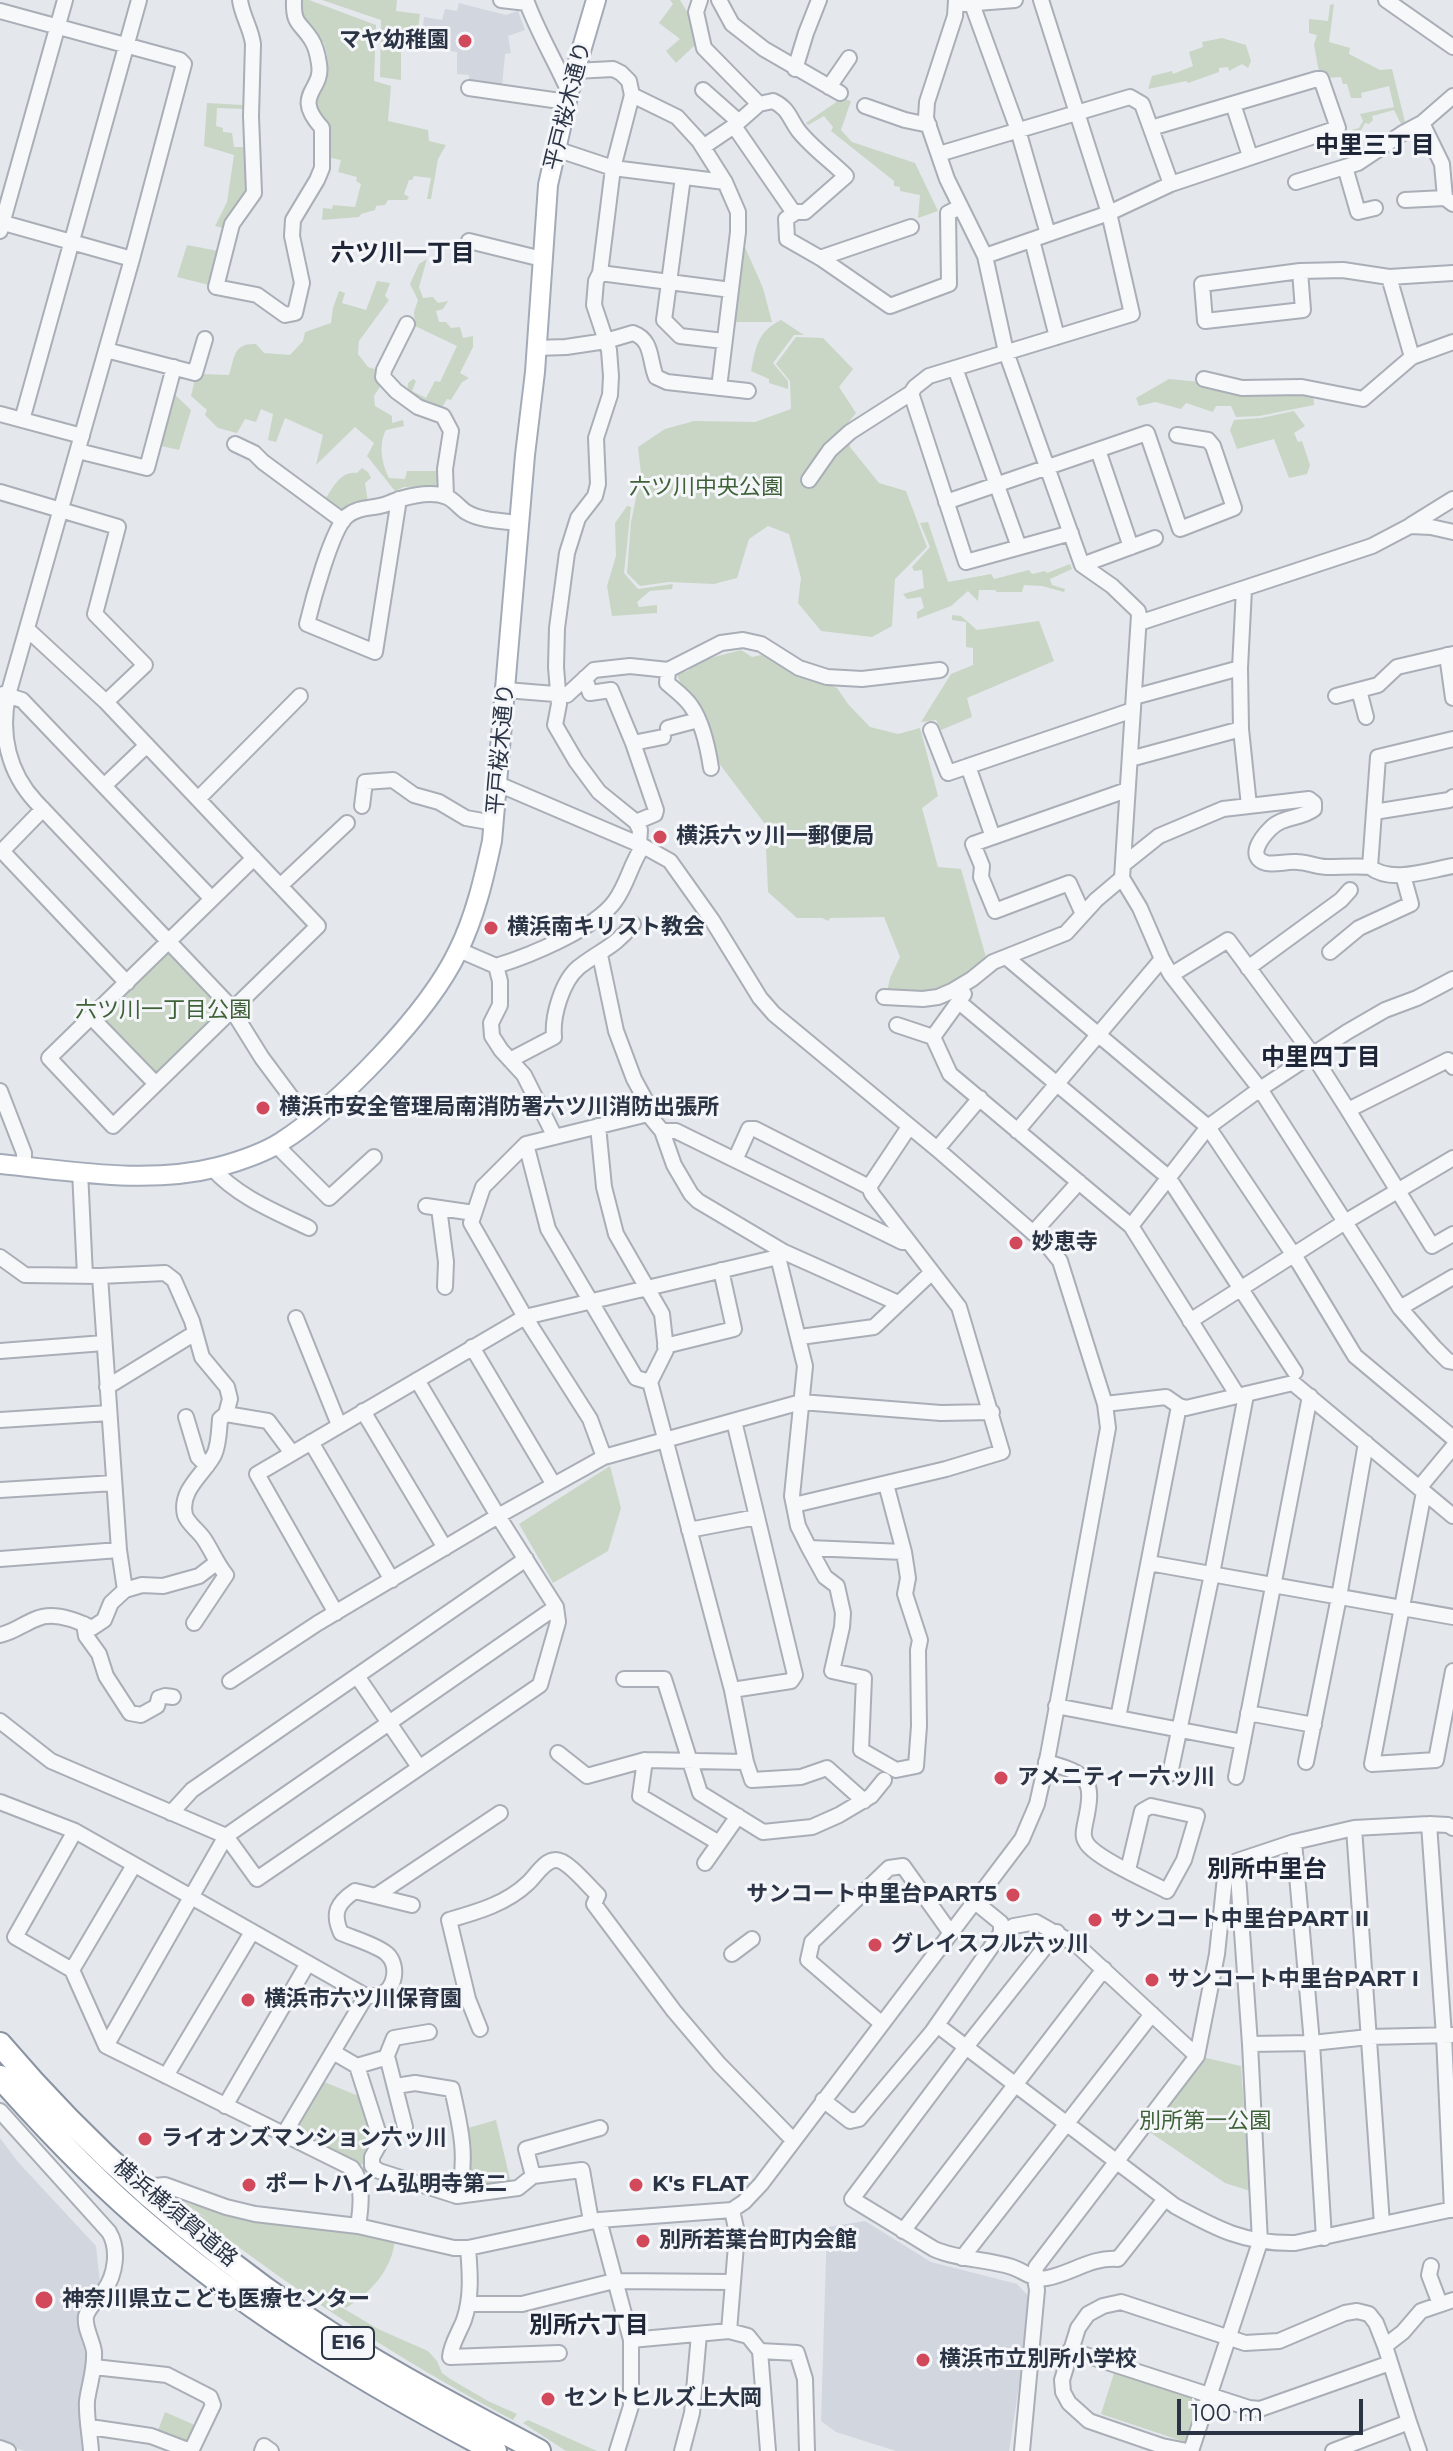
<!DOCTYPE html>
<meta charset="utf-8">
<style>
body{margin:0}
#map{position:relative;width:1453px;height:2451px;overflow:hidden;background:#e4e7ec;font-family:Montserrat,sans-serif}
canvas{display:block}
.scale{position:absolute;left:1177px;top:2399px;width:186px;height:36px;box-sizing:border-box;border:4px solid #2b3445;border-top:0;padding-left:10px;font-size:24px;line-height:28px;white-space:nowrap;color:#2b3445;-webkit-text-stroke:6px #f4f6f9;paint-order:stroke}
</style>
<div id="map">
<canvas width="1453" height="2451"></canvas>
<div class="scale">100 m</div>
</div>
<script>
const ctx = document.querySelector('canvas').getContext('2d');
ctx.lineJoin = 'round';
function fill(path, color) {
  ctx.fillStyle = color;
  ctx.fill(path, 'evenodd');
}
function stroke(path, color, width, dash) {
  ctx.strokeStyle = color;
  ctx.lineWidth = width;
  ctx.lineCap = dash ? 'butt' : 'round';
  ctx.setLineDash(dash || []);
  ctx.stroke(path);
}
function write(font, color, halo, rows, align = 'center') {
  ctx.font = font + ' Montserrat,"Noto Sans JP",sans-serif';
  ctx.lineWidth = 6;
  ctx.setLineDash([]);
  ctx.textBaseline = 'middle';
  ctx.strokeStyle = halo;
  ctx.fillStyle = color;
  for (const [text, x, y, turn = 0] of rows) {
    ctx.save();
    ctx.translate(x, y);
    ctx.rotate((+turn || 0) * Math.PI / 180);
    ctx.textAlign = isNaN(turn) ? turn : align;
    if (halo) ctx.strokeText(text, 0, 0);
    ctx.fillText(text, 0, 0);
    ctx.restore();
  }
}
fill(new Path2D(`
 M459,3l47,12 12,-4 7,19 -17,6 3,17 -6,1 -3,32 -33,-2v-9l-12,-1v-22l-36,-6 3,-29 18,3 3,-11 12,2z
 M0,2138l18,24 78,84 4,38 -23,32 11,52 -9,34 4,49h-59l-24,-9z
 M865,2221l66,41 86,22 15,16 -23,151h-113l-60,-19 -15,-11 6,-194z`), '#d2d6de');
fill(new Path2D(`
 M297,0h12l67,25 -2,56 17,5 -3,35 40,9 1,11 17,4 -8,14 -7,40h-4l4,-21 -17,-2 -2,4h-3l-5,14 5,3 -2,3h-19l-3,5 -9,1 -1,4 -14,4 -2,3 -37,3 1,-12 9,1 1,-4 22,2 6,-23 -5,-3 1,-4 -19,-5 3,-12 -15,-3 -13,-51 14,-51 -3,-12c-20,-11 -23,-21 -27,-43z
 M322,0h75l-1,11 24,3 -4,29 -15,-1v38l-21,-3 1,-57z
 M670,0h10l12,20 3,25 -19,18 -10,-12 14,-12 -21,-16 14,-19z
 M1334,4l-5,38 21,6 -1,6 31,16 12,-1 13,53 -4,2 -7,-14 -22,6 1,4 -4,4 -4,-1 -7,13 -14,3 -1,-3 10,-3 -1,-3 7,-2 4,-7 -3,-7 34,-7 -5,-21 -28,7 1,5h-11l-4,-14h-4l-2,-7 -14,1 -8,-6 -5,-27 3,-10 -8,-2v-14l19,2 2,-16z
 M1222,38l24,7 5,16 -3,7 -6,-4 -13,7 -1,-4 -9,1v4l-31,11 -2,-2 -38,8 4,-13 20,-5 1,3 20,-8 -4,-14 14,-5 -1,-5z
 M842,98l9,3 -10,29 11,12 63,21 23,48 -20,7 2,-23 -20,-4v-4l-6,-1v-5l-63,-50 2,-4 -9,-11 -16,9 -2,-2z
 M207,103l36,2 1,4 -27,-1 -1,18 7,2v4l9,1 2,14h13c1,45 4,45 -24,81l-8,-2 12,-24 7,-47 -30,-9z
 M187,245l31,6 -9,34 -32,-8z
 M744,245l19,43 9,34h-42l10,-76z
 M427,259l-8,28 4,11 10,-1 5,6 10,-2 -5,8 -7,2 3,11h7l5,6 9,-1 3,11 10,-2v11l-13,26 9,5 -7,4 -11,18 -4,-1 -6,10 -23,-7 -11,-8 1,-11 5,-4 3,2 -4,10 14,7 9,-17 5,1 17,-36 -42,-20 -1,-14 4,-12 -8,-16 9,-20z
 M377,281l13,2 -5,13 4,4 -30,41 -1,13 10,13 10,3 5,12 -9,14 1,10 17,10v7l11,-3 1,6 -18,4c-8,15 -4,34 3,48l16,1 2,-8h31l2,15 -36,1 -9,4 -28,-35 7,-13 -19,-16 -39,38 7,-30 -38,-17 -9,24 -8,-2 5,-26 -12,-5 -5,13 -11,-3 -8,14 -19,-5 -13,-13 2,-5 -16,-14 4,-17 6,-5 28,1c6,-18 4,-32 27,-31l8,9 26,2 13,-14 2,-9 26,-9 2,-15 6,-17 6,2 -3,10 24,7z
 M781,320l23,15h-10l-21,28 15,18v8l-19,-6v-4l-18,-8c5,-24 6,-39 30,-51z
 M796,337l27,1 30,31 -14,18 17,26 -9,11 3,23 29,36 27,8 21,56 -32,32 -3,47 -20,11 -51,-6 -23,-28 3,-25 -12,-44 -21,-8 -19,13 -12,39 -23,6 -45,-2 -29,4 -13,-13 4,-51 10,-48 -3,-27 27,-18 29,-8 61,1 36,-13 -1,-28 -14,-17z
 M1169,379l144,14 1,12 -55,11 -23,1 -5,-11h-15l-3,6 -27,-9 -5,6 -26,-7 -16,4 -3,-8z
 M171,391l20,19 -12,40 -22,-5z
 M1294,411l11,15 -11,7 4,9 4,-1 8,24 -3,9 -18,4 -15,-39 -37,10 -7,-19 4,-10 27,-2z
 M362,468l6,4 3,6 -6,5 3,19c-13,-1 -18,3 -27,13l-17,-14c9,-13 16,-30 33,-28z
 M627,506l4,1 -7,66 14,16 35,-5 -1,5 -22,2 -13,11 2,5 18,-2v8l-45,3 -5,-30 9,-30 -1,-33z
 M928,522l20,60 43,-8 3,5 35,-9 3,4 13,-3 2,2 23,-9 2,5 -22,10 2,6 13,4 -1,3 -22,-6 -18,-1 -2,7h-25l-2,-2h-16l-1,11 -10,-10 -17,15 -34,13v-7l7,-4 -3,-11 -14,2 -4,-5 21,-6 -2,-18 -8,1 -2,-4 18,-20 -10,-24z
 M952,615l9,1 16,14 62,-9 15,40 -87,37 5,19 -31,13 -5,-10 -15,2 30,-48 22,-9v-17l-7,-1v-25l-14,-2z
 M741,650l11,7 9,-2 76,33 11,16 22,23 28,7 22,-6 18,68 -16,12 16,59 23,2 26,92 -31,23 -43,10 -26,-2 3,-14 10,-21 -16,-40 -54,1 -2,3 -6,-3h-25l-29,-26 -3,-68 -47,-62 -42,-89 12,-2 7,-9z
 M170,951l53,56 -67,67 -55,-58z
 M610,1466l11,42 -13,43 -55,32 -34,-59z
 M1202,2057l39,9 9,125 -25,-8 -77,-52z
 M322,2081l39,16c8,24 23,51 -2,70l-67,-36z
 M496,2120l15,63 -43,8v-63z
 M182,2202c40,11 79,21 121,26 30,4 62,4 92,13 -4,30 -24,51 -49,67l-45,-25 77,46 50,22 9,10 5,12 10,7 36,21 29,13 -4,6c-118,-62 -228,-135 -332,-217l29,17z
 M1115,2370l84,28 -14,44 -84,-28z
 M165,2412l32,14 -6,16 -6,2 -28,-11z
 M528,2420l69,31h-31l-43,-28z`), '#c9d6c5');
const minor = new Path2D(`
 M240,0c2,16 11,28 13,44l-2,72 3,77 -22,31 -16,63 41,8 28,20 10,-2 7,-30 -10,-47 1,-16 24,-40 5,-12v-40c-31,-34 2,-37 -3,-64 -1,-8 -4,-19 -8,-25 -11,-17 -18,-14 -17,-39
 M501,0l26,3
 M526,0c12,33 29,60 43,92
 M700,0l-4,12 8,36 55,56
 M719,0l13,24 32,25 76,44
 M956,0l-1,16 -28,86 -1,16 21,61 38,77 21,96 76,213 30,21 26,25 1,4 -17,263 18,30 22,51 9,16 89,114 140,219 34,39 14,14 5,1
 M1386,0l67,47
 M964,4l51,-4
 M972,4l46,126 30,104
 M0,11l180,49 4,4 -52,195 -124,436c-8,39 0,77 28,107l193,203 33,53 47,63
 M795,69l11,-36 13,-33
 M575,71l38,-2 8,4 8,8 3,14 -19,73 -13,105 131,17
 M829,87l20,-29
 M469,88l98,14
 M703,90l35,31
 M632,95l45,22 22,24 26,41 13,30v20l-19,156
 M1233,104l17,52
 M865,106l40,14 24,5
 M1422,123l20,41 3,34
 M734,126l60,87
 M703,147l31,-21 25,-22 14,-3c15,7 16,16 25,29 13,17 33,31 48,46l-41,36h-9l-10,7 1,20 35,20 68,47 59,-22 -1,-71 12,-6
 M556,149l57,19 112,14
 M939,154l191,-57 12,7 29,80
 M1345,167l13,45 17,-4
 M683,177l-19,143 16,16 44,5
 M1296,182l62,-19 45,-30 19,-10 31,-27
 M1405,200l40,-2 8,6
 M0,222l132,37
 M0,231l65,-231
 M1032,240l25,97
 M469,241l73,18
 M985,256l124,-43 62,-29 167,-56 -17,-49h-4l-166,49
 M820,258l91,-31
 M1300,271l3,39 -98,11 -3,-37 98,-13 43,-1 46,7 64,-4
 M600,273l-4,8 -2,24 15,45 2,26 -1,19 -14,43 2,46 -3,12 -17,22 -11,35 -10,75 -1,39 3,37 -4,21 21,36 23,31 37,30 4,8 -1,15
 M1389,277l23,80
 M407,324l-23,46 -1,7 13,14 22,16 25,9 8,15 -6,38 1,27
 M536,348l30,-1 40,-6 27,-8c20,7 16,27 23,44l11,5 81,9
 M106,350l89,23 10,-34
 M955,368l64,179
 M1204,379l38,9 60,-1 61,12 49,-42 41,-15
 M911,393l55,169 105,-29
 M0,414l82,22
 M22,420l117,-420
 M235,444l19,9 9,9 80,59
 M1098,450l33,97
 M78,451l69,17 27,-101
 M809,480l21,-30 20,-18 61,-39 4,-6 14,-11 203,-62 -23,-101 -68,-213
 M0,492l118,35 -23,87 50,51 -39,37
 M399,499l-24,153 -68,-28c5,-21 25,-96 40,-108 12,-10 27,-7 40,-12 16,-7 43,-14 60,-7 7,3 13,11 19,15 15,9 37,9 54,11
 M946,502l201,-69 33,96 54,-21 -21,-62 -5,-6 -31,-5
 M1411,525l42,-26
 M1082,565l73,-27
 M1244,589l-4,79 1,61 8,77
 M1139,623l233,-77 38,-20 21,1 22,5
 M27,629l79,73 212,224 -205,200 -64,-68 205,-200
 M1447,655l6,43
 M668,670l-1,13c8,7 18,14 24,23 12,17 17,42 20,62
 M585,678l5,15 21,-3 22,53 23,67 -1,4 -19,8
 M506,690l61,5 27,-25 36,-4 38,4 53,-27 22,-3 18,4 38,24 28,9 35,2 78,-9
 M1359,690l7,27
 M3,694l19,6 190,199
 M1336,696l42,-11 19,-18 56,-13
 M1134,697l106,-29
 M668,728l30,-8
 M931,730l17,43 185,-63
 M1453,739l-75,18 -8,110c21,17 59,3 83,-1
 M633,743l30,-6
 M1130,759l111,-30
 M968,766l25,71
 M104,786l43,-41
 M198,799l102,-103
 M362,806l3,-24 28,-2 21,15 25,7 27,16 28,5
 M43,809l-41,42 125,132
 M1374,812l75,-12 4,-3
 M1124,864l35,-28 64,-27 86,-10 5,4v6c-13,10 -32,7 -44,20 -8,8 -24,28 -4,34 10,2 21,-2 31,-1 10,0 20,5 30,5 14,0 29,-1 43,0
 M280,886l67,-63
 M1083,914l-14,-31 -74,28 -14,-34 1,-11 -9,-22 154,-54
 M459,950l37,16 4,15v24l-9,18 1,13 9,14 23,25 31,62
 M1330,952l29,-24 52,-24 -8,-29
 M600,955l16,76 18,48 12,22 2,13 14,17 12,34 17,29 7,7 86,51 114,51
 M1006,957l202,170 91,136 56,93 98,82
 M496,966c33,-10 99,-37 119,-65 13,-18 15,-36 28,-55
 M1248,968l93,-68 9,-10
 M1171,975l57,-35 85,115 35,55
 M884,997l39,2 15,-2 14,-6 20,-12 21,-17 73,-29 30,-33 26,-22
 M959,1002l209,175 127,195
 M91,1017l65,67
 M897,1025l36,12 17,37 181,152 107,170
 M933,1037l31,-43
 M510,1060l44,-23c-2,-21 8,-56 25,-70 22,-17 36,-20 54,-43
 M1453,1067l-5,-7 -100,50 84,136 21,-12
 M0,1091l24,62v14
 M598,1126l6,61 12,47 46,80 4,36 -16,32 82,308 14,72 6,18 49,-3 26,-9 37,33
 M662,1131h14l226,111h6
 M1017,1131l145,-172
 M526,1144l22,85 88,149 14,4
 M276,1145l53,53 45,-41
 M937,1149l43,-51
 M735,1160l14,-31h6l114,58
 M212,1168c26,29 62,43 97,60
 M80,1171l5,105
 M426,1206l48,7
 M439,1208l7,54 -1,25
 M1131,1226l77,-99 52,-38 87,-57 38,-22 32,-12 36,-19
 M1033,1233l46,-51
 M784,1252l-6,5 27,109 -13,130 6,30 11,22 16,29 12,9 6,27 -1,14 -10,44 32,7 -3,72 35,20 20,-4 3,-40 -1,-76 2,-10 -15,-46 3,-16 -4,-26 -18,-68
 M0,1257l25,18 75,1 65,-3 9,7 18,41 10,36 25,30 3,12 -4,15 -6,5c-1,11 -1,26 -6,36 -10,19 -35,35 -29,60 3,9 13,15 19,24 8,12 13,25 22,36l-32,48
 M100,1276l19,274 6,40
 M1400,1308l53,-31
 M296,1318l43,107
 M1190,1321l155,-99 108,-64
 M800,1337l74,-10 57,-54
 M665,1346l69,-17 -13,-59
 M472,1347l82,138
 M0,1351l104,-8
 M107,1387l88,-54
 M1105,1404l61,-7 13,9 7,2 107,-25 160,133
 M363,1411l82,137
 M226,1414l42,7 24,32
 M186,1417l12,40 9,9
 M0,1420l109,-7
 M311,1442l81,138
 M604,1457l-14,-38 -65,-102 -54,-94 12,-36 43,-43 122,-30
 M1419,1488l34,-41
 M0,1490l114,-7
 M1424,1492l-52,272 64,-4 17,-89
 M794,1505l152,-36 56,-17 -43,-145 -87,-113 -3,-7 40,-60
 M689,1530l68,-13
 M809,1548l95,4
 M0,1559l119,-9
 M1149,1563l304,54
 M336,1613l-79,-139 268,-157 253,-60
 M84,1624l2,12 13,18 7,22 24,37 11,2 16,-9 2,-8 6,-2 8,1
 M0,1635c14,-3 23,-11 36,-16 17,-8 40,1 56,9l12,-8 7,-17 14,-13 17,-5 21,1 36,-10 17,-13
 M357,1676l62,91
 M624,1679h40l36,114 63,39 49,-5 27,-12 32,-19 13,-16
 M230,1681l88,-58 180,-107 106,-59 197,-55 140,11 51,-1
 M732,1690l59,-9 4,-6 -61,-254
 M1056,1706l187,36
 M1248,1713l66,12
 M1118,1718l61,-312
 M0,1721l51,40 175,75 31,43 283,-194 18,-63 -2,-15 -58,-91 -81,-136
 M558,1753l29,23 58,-16 101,2
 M645,1760l-5,36 79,47
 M1046,1762c43,12 49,17 39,62 -1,6 -3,12 1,18 7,15 64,40 81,49l17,-31 13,-44 -46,-10 -9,5 -14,59
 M1306,1762l33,-165 27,-154
 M1170,1774l42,-200 34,-179
 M1236,1777l74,-381
 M0,1802l75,29 291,165
 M171,1813l21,-23 334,-231
 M1429,1824l15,212 8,174
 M1354,1828l28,396
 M75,1831l-60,106 57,33 34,76 246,122c12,14 9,40 6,58
 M1294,1842l18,201 12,195
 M705,1863l33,-47
 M377,1895l123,-82
 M974,1901l27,22v10
 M1057,1932l-91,115 -114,152 82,50c25,11 53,10 78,18 12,4 22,14 35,11 26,-5 43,-21 71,-19l47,-60
 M732,1954l20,-15
 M72,1970l62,-105
 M881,2023l-73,-63 4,-18 77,-74 14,-2 47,66
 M937,2025l238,181c42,23 70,38 120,37l158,-34
 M480,2029l-12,-30 -19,-79c28,-8 57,-16 79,-37 8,-7 16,-23 28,-23 12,0 33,27 42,35l-4,9 80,107 45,53 74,76
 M1250,2044l62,-1 57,-6 84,-2
 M106,2046l120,-210 330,-229
 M333,2052l24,14 24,75 -9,16v9l7,5 78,25c12,-36 3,-71 -5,-107l-37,-6 -19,3
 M385,2060l9,-22 35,-6
 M357,2066l24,-7 7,1 17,67
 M166,2076l86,-144
 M823,2100l27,21 9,-2 73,-87 69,-99 13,-7 22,-4 42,24 119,110
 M225,2106l83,-143
 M0,2111l109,121c10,17 7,42 -5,59 -5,8 -15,15 -18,25 -2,12 7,25 8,36 1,18 -5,33 -7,49 -1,16 3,34 4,50
 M284,2134l82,-138c1,0 11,0 13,-1 17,-5 20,-30 8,-41 -8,-8 -34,-16 -46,-21 -9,-20 -4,-30 14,-42l57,14
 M533,2176l-7,-27 74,-21
 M154,2186l11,-1 61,22 29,7 103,12 96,22h14l131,-28 133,-10 12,-8 17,-18 261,-345 15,-35 11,-49 60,-327 -3,-24 -45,-143 -13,-16 -110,-96 -163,-135 -14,-16 -48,-78 -42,-59 -27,-15 -145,-62
 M457,2196l61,-8 15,-12 49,-6 9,51
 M599,2220l32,120v66l-14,45
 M903,2231l201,-262
 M468,2248c2,24 4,49 -4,72 -5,13 -13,24 -14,37l109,-4
 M962,2258l190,-244
 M1431,2266l-2,9 11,29
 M468,2304h54l92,-23 119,1
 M729,2331l8,-98 -5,-23
 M631,2340l98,-9 19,5 12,15 8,100
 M1385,2346l18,-14 18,-21 32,-11
 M1070,2350l179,58 11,1 130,-46
 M760,2351l37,2 8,26 2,72
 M1409,2422l10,29
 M90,2427l61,9 34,13h7l21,-44 -3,-8 -43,-22 -73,-8
 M0,2448l8,3
 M262,2451l2,-5 7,5
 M682,2451l10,-38 7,-79
 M1022,2451l15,-161 -2,-12 1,-11 161,-211 20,-102 8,-77 12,-16 57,-19 60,-14 75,-4 19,1 5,3
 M1187,2451l-25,-5 -73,-25 -20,-18 -6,-11 -1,-12 16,-52 10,-14 15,-8 18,-4 124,41 34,-2 66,-28 12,-2 12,3 7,9 9,23 24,76 -76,29
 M1191,2451l69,-209 -10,-198 -13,-183`);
const major = new Path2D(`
 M0,1164c72,7 148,21 218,3 22,-6 44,-13 63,-25 58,-37 147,-128 177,-191 17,-34 26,-73 34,-110l33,-386 10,-83 13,-187 21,-93 27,-92`);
const highway = new Path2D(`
 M0,2044c89,105 194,197 307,274 74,50 154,91 232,133
 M0,2077c47,53 101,109 155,154 104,88 220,157 340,220`);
stroke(minor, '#a9aeb7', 18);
stroke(major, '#a3abb8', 22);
stroke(highway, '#8b94a3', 26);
stroke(minor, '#f7f8fa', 14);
stroke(major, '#fff', 18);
stroke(highway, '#fff', 22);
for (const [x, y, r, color] of [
 [465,41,8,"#d1495b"],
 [660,837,8,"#d1495b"],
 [491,928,8,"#d1495b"],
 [263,1108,8,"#d1495b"],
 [1016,1243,8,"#d1495b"],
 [1001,1778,8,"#d1495b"],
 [1013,1895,8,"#d1495b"],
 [1095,1920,8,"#d1495b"],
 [875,1945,8,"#d1495b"],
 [1152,1980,8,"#d1495b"],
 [248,2000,8,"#d1495b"],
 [145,2139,8,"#d1495b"],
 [249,2185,8,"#d1495b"],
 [636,2185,8,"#d1495b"],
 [643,2241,8,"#d1495b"],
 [44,2300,10,"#d1495b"],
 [923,2360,8,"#d1495b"],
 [548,2399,8,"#d1495b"]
]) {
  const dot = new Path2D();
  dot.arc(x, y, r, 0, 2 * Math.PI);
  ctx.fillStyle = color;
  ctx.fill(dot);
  stroke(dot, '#f4f6f9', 3);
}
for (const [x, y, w] of [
 [348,2343,52]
]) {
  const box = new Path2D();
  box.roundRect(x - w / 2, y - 16, w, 32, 6);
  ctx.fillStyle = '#f4f6f9';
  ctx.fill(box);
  stroke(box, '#2b3445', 2);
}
write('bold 20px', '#2b3445', null, [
 ["E16",348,2343]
]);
write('bold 22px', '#2b3445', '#f4f6f9', [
 ["マヤ幼稚園",449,41,"right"],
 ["横浜六ッ川一郵便局",676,837],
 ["横浜南キリスト教会",507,928],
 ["横浜市安全管理局南消防署六ツ川消防出張所",279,1108],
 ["妙恵寺",1032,1243],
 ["アメニティー六ッ川",1017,1778],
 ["サンコート中里台PART5",997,1895,"right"],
 ["サンコート中里台PART II",1111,1920],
 ["グレイスフル六ッ川",891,1945],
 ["サンコート中里台PART I",1168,1980],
 ["横浜市六ツ川保育園",264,2000],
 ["ライオンズマンション六ッ川",161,2139],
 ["ポートハイム弘明寺第二",265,2185],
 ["K's FLAT",652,2185],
 ["別所若葉台町内会館",659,2241],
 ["神奈川県立こども医療センター",62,2300],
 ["横浜市立別所小学校",939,2360],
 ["セントヒルズ上大岡",564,2399]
], 'left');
write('22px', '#2b3445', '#f4f6f9', [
 ["平戸桜木通り",568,106,-76],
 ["平戸桜木通り",501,749,-85],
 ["横浜横須賀道路",175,2213,40]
]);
write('22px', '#3f6138', '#f4f6f9', [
 ["六ツ川中央公園",706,488],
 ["六ツ川一丁目公園",163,1011],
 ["別所第一公園",1205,2122]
]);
write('bold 24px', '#1d2536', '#f4f6f9', [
 ["中里三丁目",1375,146],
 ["六ツ川一丁目",403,254],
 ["中里四丁目",1321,1058],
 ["別所中里台",1267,1870],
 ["別所六丁目",589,2326]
]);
</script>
